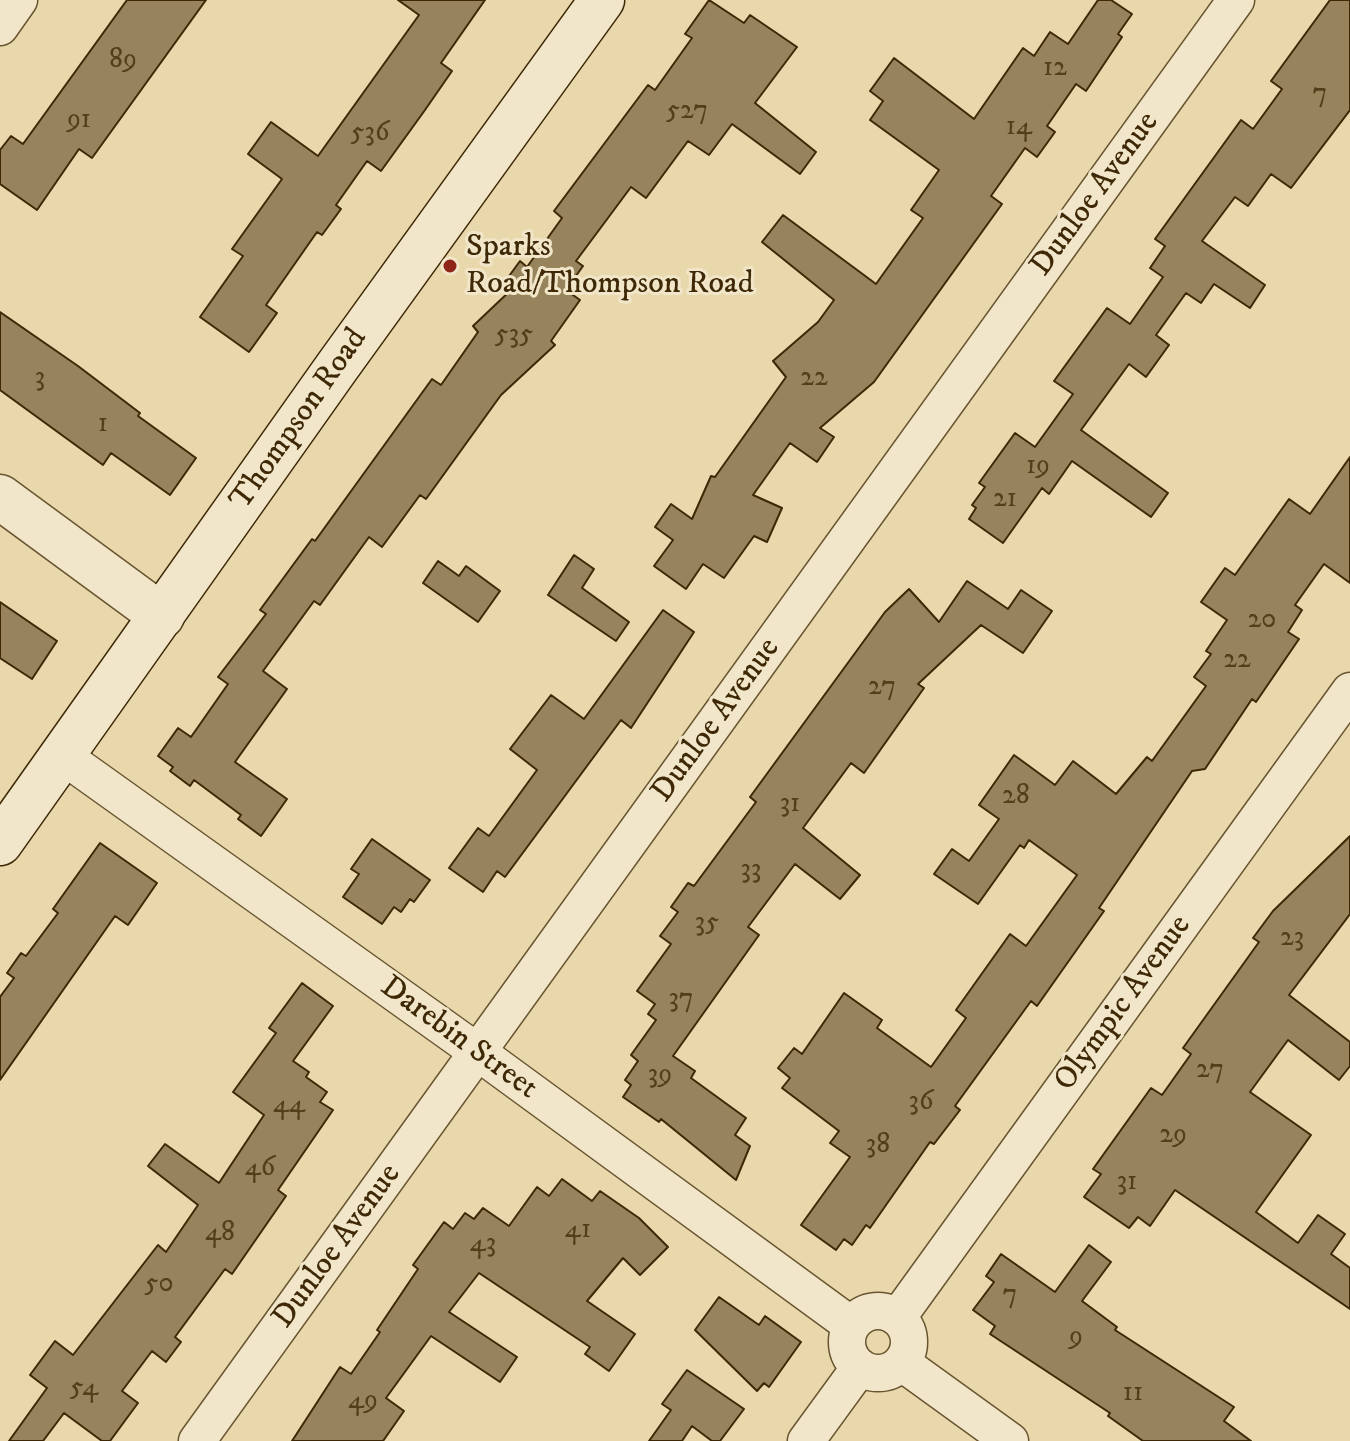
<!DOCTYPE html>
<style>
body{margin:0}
canvas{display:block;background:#e9d8ac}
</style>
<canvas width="1350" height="1441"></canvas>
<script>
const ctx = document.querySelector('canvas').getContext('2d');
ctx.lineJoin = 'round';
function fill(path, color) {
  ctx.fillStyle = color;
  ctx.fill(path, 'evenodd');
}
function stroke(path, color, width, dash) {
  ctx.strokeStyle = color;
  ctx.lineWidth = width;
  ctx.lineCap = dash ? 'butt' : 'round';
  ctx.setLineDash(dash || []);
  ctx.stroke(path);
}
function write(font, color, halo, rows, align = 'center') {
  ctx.font = font + ' "IM FELL DW Pica",serif';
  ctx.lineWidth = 6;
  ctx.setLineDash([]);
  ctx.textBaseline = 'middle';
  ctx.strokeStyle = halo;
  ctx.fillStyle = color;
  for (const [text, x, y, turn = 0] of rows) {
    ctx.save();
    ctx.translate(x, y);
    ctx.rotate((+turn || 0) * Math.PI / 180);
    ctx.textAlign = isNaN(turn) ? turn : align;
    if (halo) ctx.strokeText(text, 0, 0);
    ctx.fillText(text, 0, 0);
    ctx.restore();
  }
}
const building = new Path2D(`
 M127,0h79l-114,158 -13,-9 -42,61 -37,-26v-34l11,-14 12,8z
 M398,0h87l-44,63 11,8 -27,39 -44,61 -14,-10 -31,44 5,4 -19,26 -5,-3 -51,73 11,8 -28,39 -49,-35 43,-61 -11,-7 50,-70 -34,-25 23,-32 47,34 101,-141z
 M709,0l35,23 6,-8 47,32 -42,56 61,49 -16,22 -68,-50 -23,31 -21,-14 -42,57 -15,-11 -55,74 7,5 -17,24 14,10 -29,41 4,4 -54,50 -75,104 -6,-4 -38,52 -13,-10 -49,68 -6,-4 -51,70 24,18 -52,73 52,37 -26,37 -23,-17 3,-4 -47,-35 -4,6 -20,-15 3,-4 -15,-11 20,-28 13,9 37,-53 -10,-7 48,-63 -6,-4 52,-71 3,2 117,-162 9,6 37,-53 -5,-6 39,-37 -8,-6 16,-22 7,6 35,-49 -8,-7 94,-126 7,5 37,-52 -7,-4z
 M1098,0h13l21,14 -14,20 4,3 -36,54 -10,-7 -29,42 8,6 -18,25 -12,-9 -34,48 11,8 -128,178 -54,46 14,9 -17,25 -27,-19 -37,52 29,13 -15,34 -13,-6 -30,42 -21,-14 -17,25 -32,-23 19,-26 -18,-13 16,-23 21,15 19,-43 4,1 71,-100 -13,-16 45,-39 16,-22 -72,-58 21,-27 93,69 47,-66 -12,-8 28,-40 -69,-50 13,-19 -13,-10 24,-33 80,61 49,-71 11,8 16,-24 18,12z
 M1330,0h20v110l-59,78 -20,-14 -23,32 -13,-9 -33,44 63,44 -15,23 -36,-24 -13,19 -15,-10 -30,42 13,10 -23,32 -17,-13 -48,66 87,63 -17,24 -79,-56 -23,33 -7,-6 -39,55 -34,-24 7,-11 -4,-3 13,-18 -6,-4 36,-50 20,14 38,-53 -19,-13 53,-73 23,16 33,-47 -13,-9 15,-22 -10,-7 86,-119 12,9 29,-40 -11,-8z
 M0,312l78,54 62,47 -2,3 58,42 -26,37 -59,-42 -8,12 -103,-75z
 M1350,457v126l-26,-19 -29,41 7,5 -14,22 11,7 -43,63 -4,-3 -47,70 -13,2 -93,137 5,3 -67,95 -6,-5 -76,105 5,4 -26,34 -4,-2 -60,86 -4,-3 -14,20 -8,-6 -8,11 -35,-25 49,-68 -20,-14 9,-12 -57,-43 8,-10 -12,-10 16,-20 8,6 42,-61 38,27 -5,8 54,39 35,-49 -10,-8 54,-76 16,12 51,-71 -48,-35 -5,8 -4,-3 -42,59 -44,-30 18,-25 17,12 30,-42 -20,-14 35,-50 41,30 18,-24 43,33 31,-37 5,4 54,-75 -12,-9 17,-23 -5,-3 21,-31 -26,-18 24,-34 10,7 54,-76 21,15z
 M574,555l20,14 -12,19 47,34 -13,19 -68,-46z
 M438,561l21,15 7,-10 34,25 -22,31 -55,-39z
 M967,581l41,28 13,-19 31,21 -29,42 -42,-28 -63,59 6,4 -60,85 -13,-10 -48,65 57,47 -20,24 -45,-35 -47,63 11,8 -86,121 22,15 -4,7 55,40 -11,17 15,11 -14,34 -75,-61 -2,3 -36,-25 8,-12 -6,-5 13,-19 -7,-6 25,-35 -8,-6 7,-10 -18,-13 34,-47 -11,-8 18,-24 -7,-5 17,-24 6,3 62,-84 -6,-5 135,-185 24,-23 30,33z
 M0,602l57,39 -25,38 -32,-21z
 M663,610l31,22 -63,96 -10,-8 -116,157 -8,-6 -14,21 -34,-24 29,-40 11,8 48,-66 -27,-21 41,-54 33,24z
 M1350,836v78l-61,81 61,47v24l-11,14 -51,-40 -38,52 61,43 -55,77 42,31 20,-28 27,19 -14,20 19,14v41l-175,-119 -25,36 -12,-9 -9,11 -45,-31 17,-23 -8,-5 58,-81 11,7 29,-41 -8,-6 76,-106 -6,-4 20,-27z
 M372,839l58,41 -16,22 -4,-3 -9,13 -7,-5 -12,17 -39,-27 16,-23 -8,-5z
 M100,843l57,40 -29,42 -13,-9 -115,164v-83l14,-19 -7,-5 14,-20 5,3 32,-43 -5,-4z
 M302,983l31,23 -40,55 16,11 -3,5 21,15 -7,10 13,8 -55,80 8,6 -54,78 -7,-5 -50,68 6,5 -15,20 -14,-11 -30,40 16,12 -28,38h-8l-38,-28 -21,28h-34l38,-53 -17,-13 25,-34 18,14 85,-110 8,7 32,-47 -50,-39 17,-22 54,39 45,-68 -31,-23 43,-59 -7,-5z
 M562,1179l30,22 8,-10 39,27 29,29 -28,28 -17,-17 -36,43 48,33 -26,37 -24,-17 5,-7 -111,-74 -30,39 68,45 -17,25 -69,-46 -45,62 18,13 -21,30h-91l48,-74 11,7 29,-42 -3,-2 41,-61 -5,-4 31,-43 9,7 12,-16 9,6 9,-11 26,18 28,-39 12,9z
 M1089,1245l22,17 -29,39 35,26 -2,3 119,77 -10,14 27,20h-108l-35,-25 2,-3 -120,-79 5,-8 -22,-16 21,-28 -8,-6 15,-22 54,38z
 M719,1297l40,28 6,-9 36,26 -32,45 -5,-4 -7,8 -62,-61z
 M687,1370l57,39 -24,32h-8l-20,-15 -10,15h-33l22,-31 -9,-6z`);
fill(building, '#97845c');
stroke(building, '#3e2806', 2);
const minor = new Path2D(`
 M0,27l19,-27
 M63,756l416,297 372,272
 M847 1342a31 31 0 1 1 62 0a31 31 0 1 1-62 0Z
 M898,1317l452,-626
 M902,1363l108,78
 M197,1441l1039,-1441
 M806,1441l54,-74`);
const tertiary = new Path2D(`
 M0,497l162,119`);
const secondary = new Path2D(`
 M0,843l337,-476 265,-367`);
stroke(minor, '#695430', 39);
stroke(tertiary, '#695430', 47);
stroke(secondary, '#3e2806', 47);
stroke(minor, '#f1e6c9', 36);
stroke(tertiary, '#f1e6c9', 44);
stroke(secondary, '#f1e6c9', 44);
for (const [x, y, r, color] of [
 [450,266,8,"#8f2418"]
]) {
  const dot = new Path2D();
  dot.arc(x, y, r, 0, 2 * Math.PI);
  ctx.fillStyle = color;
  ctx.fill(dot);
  stroke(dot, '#f1e6c9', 3);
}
write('28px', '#543f1c', null, [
 ["89",123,61],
 ["12",1055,69],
 ["7",1320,95],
 ["527",687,112],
 ["91",79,121],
 ["14",1019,128],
 ["536",370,134],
 ["535",514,336],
 ["3",40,379],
 ["22",814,379],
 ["1",103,425],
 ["19",1038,467],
 ["21",1005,500],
 ["20",1262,621],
 ["22",1237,661],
 ["27",882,688],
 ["28",1016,797],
 ["31",790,805],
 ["33",751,871],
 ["35",707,924],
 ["23",1292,939],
 ["37",681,1000],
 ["27",1210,1071],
 ["39",660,1076],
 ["36",921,1103],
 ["44",289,1106],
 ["29",1173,1136],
 ["38",878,1146],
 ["46",260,1169],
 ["31",1127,1183],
 ["41",578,1231],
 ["48",220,1234],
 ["43",483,1245],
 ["50",159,1285],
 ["7",1010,1296],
 ["9",1076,1338],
 ["54",84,1389],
 ["11",1133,1394],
 ["49",363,1402]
]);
write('32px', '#3e2806', '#f1e6c9', [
 ["Dunloe Avenue",1096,195,-54],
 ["Thompson Road",300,420,-55],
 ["Dunloe Avenue",717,721,-54],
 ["Olympic Avenue",1124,1004,-54],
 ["Darebin Street",458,1039,36],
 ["Dunloe Avenue",338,1247,-54]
]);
write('32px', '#3e2806', '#f1e6c9', [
 ["Sparks",466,248],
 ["Road/Thompson Road",466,285]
], 'left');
</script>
